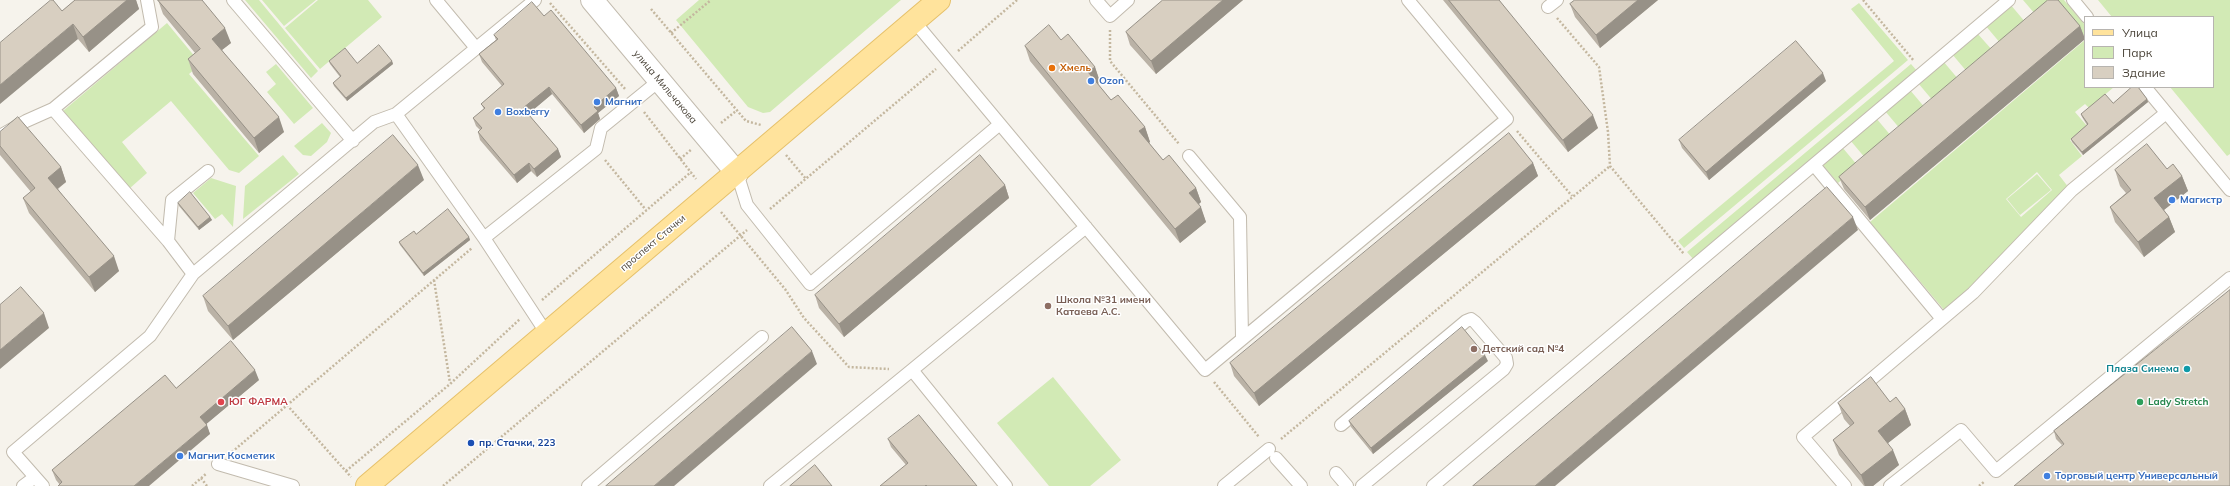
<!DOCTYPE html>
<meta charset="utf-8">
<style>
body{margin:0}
#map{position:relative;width:2230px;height:486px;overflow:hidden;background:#f6f3ec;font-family:Mulish,sans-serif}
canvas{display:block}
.legend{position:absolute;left:2084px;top:16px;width:130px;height:72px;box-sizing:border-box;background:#fff;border:1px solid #b7b4b0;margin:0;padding:5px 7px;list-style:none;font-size:12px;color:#4b4439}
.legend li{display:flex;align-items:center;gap:8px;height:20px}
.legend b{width:20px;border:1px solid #b7b4b0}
</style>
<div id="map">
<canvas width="2230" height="486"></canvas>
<ul class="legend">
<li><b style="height:5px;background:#ffe39c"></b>Улица</li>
<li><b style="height:11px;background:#d2eab5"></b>Парк</li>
<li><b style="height:11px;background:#d8cfc1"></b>Здание</li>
</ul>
</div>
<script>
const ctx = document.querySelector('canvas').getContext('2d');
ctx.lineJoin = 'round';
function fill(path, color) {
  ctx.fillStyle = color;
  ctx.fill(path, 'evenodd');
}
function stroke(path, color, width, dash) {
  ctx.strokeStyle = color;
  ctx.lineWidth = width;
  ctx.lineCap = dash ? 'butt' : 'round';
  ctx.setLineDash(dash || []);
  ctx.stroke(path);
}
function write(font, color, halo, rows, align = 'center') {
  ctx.font = font + ' Mulish,sans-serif';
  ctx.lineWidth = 3;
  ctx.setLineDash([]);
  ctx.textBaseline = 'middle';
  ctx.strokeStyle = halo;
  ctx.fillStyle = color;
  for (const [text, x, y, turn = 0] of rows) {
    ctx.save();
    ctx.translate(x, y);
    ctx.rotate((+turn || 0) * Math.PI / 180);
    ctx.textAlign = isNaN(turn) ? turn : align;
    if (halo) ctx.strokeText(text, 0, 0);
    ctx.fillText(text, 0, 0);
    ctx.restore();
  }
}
fill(new Path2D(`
 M245,0h14l59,71 -7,7z
 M262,0h54l-32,26z
 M318,0h50l14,17 -62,52 -35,-41z
 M699,0h202l-131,112 -7,1 -15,-6 -72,-87z
 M2023,0h41l21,25v12l-26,-30 -18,14z
 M2098,0h132v154l-3,2 -57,-69h43v-70h-101z
 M1859,3l49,57 -224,188 -6,-7 216,-180 -43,-52z
 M2010,4l16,19 -25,21 -16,-19z
 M167,23l34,41 -12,10 70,82 -20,17 -10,-3 -58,-69 -49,41 25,31 -18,16 -66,-78z
 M1977,33l16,18 -25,22 -16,-19z
 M2085,40v47h29l-25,21 -4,-4 -10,8 12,14 -17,14 12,16 -23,19 10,13 -100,102 -24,21 -75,-89zM2037,172l15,18 -31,27 -15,-18z
 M1943,61l16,19 -25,22 -16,-19z
 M276,64l37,44 -19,16 -27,-32 9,-8 -10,-12z
 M1911,64l7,8 -224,188 -7,-8z
 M1910,90l16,19 -25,21 -16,-19z
 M1876,118l16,19 -26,22 -16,-19z
 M322,123l9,10 -4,9 -16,14 -8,-1 -9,-9z
 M1842,147l16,19 -20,17 -16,-19z
 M283,155l16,19 -56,45 2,-33z
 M2037,174l14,16 -31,25 -13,-16z
 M211,178l25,8 -3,41 -11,-13 -7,5 -22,-26z
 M1053,377l68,83 -31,26h-41l-52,-63z`), '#d2eab5');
const service = new Path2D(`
 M233,0l120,141
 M436,0l40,48
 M1096,0l14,16 18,-16
 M2073,0l14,17
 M1548,7l9,-7
 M914,21l291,349 302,-251 -99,-119
 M2145,87l85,103
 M53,109l99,-82 -5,-27
 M396,114l88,124 63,96
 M0,136l26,-15 27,-12 115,132 25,33
 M1189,156l51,61 2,121
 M1814,165l128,154
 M737,173l10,32 63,79 190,-160
 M484,238l112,-89 5,-21 59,-48
 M168,241l4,-41 36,-29
 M1341,425l125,-104 5,-2 4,3 31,36 1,6 -3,5 -142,117
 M1276,458l25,28
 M218,464l75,22
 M1336,473l11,13
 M23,486l12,-9
 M43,486l-30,-34 137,-116 43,-62 181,-152 22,-8 139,-114
 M588,486l174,-149
 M770,486l142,-116
 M1006,486l-94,-116 174,-143
 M1224,486l45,-37
 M1433,486l576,-486
 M1845,486l-42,-49 170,-144 99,-103 94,-77
 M1890,486l71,-56 35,41 234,-193`);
const tertiary = new Path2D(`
 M592,0l145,173`);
const primary = new Path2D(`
 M367,486l572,-486`);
stroke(service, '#c2bbae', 14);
stroke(tertiary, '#c2bbae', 24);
stroke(primary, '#e6c16a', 24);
stroke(new Path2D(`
 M1863,0l51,61
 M550,3l76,87
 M651,9l95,112 15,4
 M1557,18l42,49 9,65 2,34 74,88
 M1110,30v31l69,83
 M671,33l40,-33
 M958,51l59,-51
 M644,112l52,67
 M721,123l15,-12
 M1517,131l55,65
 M786,155l20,24
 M680,159l12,-10
 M605,160l41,50
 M770,209l166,-140
 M721,212l64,77 19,29 45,49 40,2
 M434,280l16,103
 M542,300l149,-128
 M1214,382l45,55
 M287,405l64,72
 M1281,439l329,-273
 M232,452l240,-204
 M346,471l104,-87 70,-65
 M201,478l6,8
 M192,486l15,-13
 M443,486l304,-256
 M1979,486l6,-5`), '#c4b79f', 2.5, [2, 2]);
stroke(service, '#fff', 12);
stroke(tertiary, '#fff', 22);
stroke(primary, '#ffe39c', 22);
fill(new Path2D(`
 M75,0h61l3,9 -50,43 -11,-13 -16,-28z
 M158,0h44l29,43 -9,7 62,82 -25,21 -66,-79 -5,-15 7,-6 -32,-39z
 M1163,0h80l-87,74 -26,-29 -4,-13z
 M1443,0h56l99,128 -30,24z
 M1575,0h83l-58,48 -25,-31 -5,-13z
 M544,16l72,72 3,8 -21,17 2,6 -16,14 -32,-39 -24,20 30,35 3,8 -24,20 -6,-6 -14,12 -37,-43 -2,-8 2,-2 -4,-4 -3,-8 11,-9 -3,-5 21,-18 -20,-24 -3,-8 17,-14 -2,-5z
 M2080,26l5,13 -215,181 -26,-31 -5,-12z
 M1061,40l34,27 5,15 -2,2 13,16 34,27 5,15 -1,1 14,17 33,28 5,14 -2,2 7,18 -26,21 -150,-182 -5,-15z
 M329,61l28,2 35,-2 1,3 -46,37 -13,-15 -1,-3 7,-6 -10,-13z
 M1826,81l-117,99 -27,-32 -3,-8z
 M2147,99l1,3 -65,53 -11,-13 -1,-3 16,-14 -5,-8 -1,-3 32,-11z
 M0,132l61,35 5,15 -8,7 61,82 -24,21 -66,-79 -6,-15 8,-6 -31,-37z
 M1533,163l5,13 -279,230 -25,-30 -4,-13z
 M2167,169l15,7 6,15 -24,19 5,7 6,15 -31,25 -29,-35 -5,-15 16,-14 -6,-7 -5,-16z
 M424,180l-191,160 -25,-29 -5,-15z
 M1005,185l4,13 -165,139 -25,-29 -4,-13z
 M178,203l32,14 2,3 -13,10 -20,-24z
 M416,234l53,3 1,3 -46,36 -24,-31 -1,-3z
 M2230,290l-168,155 -6,-6 -2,-8z
 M1488,361l-115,93 -22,-27 -2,-6z
 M259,380l-53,44 4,10 -150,51 -4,-5 -4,-10 124,-82z
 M1890,402l15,7 6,16 -23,18 11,22 -26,21h-9l-25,-31 -6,-15 17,-14 -6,-7 -6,-16z
 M888,439l89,47 -71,-21 -15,-18z`), '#bab2a6');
fill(new Path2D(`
 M127,0h9l3,9 -50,43 -6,-15z
 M1223,0h20l-87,74 -5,-13z
 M1638,0h20l-58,48 -4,-13z
 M73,24l5,15 -78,65v-19z
 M2080,26l5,13 -215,181 -5,-13z
 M225,28l6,15 -13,10 -6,-14z
 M392,61l1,3 -46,37 -1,-3z
 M1095,67l5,15 -6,5 -6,-15z
 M1823,73l3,8 -117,99 -3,-8z
 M549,87l3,7 -26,22 -3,-8z
 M616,88l3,8 -21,17 2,6 -16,14 -3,-8 13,-18z
 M2147,99l1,3 -65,53 -1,-3z
 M1593,115l5,13 -30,24 -5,-12z
 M279,117l5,15 -25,21 -5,-15z
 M1145,127l5,15 -5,4 -6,-15z
 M558,149l3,8 -24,20 -3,-8z
 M529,163l2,8 -14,12 -3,-8z
 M1533,163l5,13 -279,230 -5,-13z
 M418,165l6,15 -191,160 -5,-14z
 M61,167l5,15 -13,10 -5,-14z
 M2182,176l6,15 -28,22 -6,-15z
 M1005,185l4,13 -165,139 -5,-13z
 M1196,188l5,14 -7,6 -5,-15z
 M1201,207l5,15 -26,21 -5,-14z
 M210,217l2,3 -13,10 -1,-3z
 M1853,217l5,13 -303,256h-20z
 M2169,217l6,15 -31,25 -6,-15z
 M469,237l1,3 -46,36 -1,-3z
 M114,256l5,15 -24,21 -6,-15z
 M44,313l5,15 -49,41v-19z
 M812,351l5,13 -143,122h-20z
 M1485,355l3,6 -115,93 -2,-6z
 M255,370l4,10 -55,46 -4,-9z
 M1905,409l6,16 -28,22 -5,-16z
 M207,425l3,9 -61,52h-15z
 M1893,450l6,15 -26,21h-8l-4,-11z`), '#979187');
const building = new Path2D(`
 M51,0h2l9,11 13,-11h52l-44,37 -10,-13 -73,61v-42z
 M158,0h44l23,28 -13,11 67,78 -25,21 -66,-79 12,-10z
 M1163,0h60l-72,61 -25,-29z
 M1449,0h50l94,115 -30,25z
 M1575,0h63l-42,35 -26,-31z
 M2048,0h10l22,26 -215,181 -26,-30z
 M532,2l12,14 7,-6 65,78 -22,19 4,4 -17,14 -32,-38 -26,21 35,41 -24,20 -5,-6 -15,12 -36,-43 4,-4 -9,-10 12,-10 -4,-4 23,-20 -25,-30 19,-15 -4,-4z
 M1049,25l12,15 7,-6 27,33 -7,5 23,28 7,-5 27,32 -6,4 24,29 6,-5 27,33 -7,5 12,14 -26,22 -150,-183z
 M1796,41l27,32 -117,99 -27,-32z
 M379,45l13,16 -46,37 -13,-15 8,-7 -12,-15 16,-13 12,15z
 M2132,87h6l9,12 -65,53 -11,-13 17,-15 -7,-10 24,-20 8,9z
 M18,117l43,50 -13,11 66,78 -25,21 -66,-79 12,-10 -35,-42v-14z
 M1509,133l24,30 -279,230 -24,-30z
 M393,135l25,30 -190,161 -25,-30z
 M2147,144l20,25 6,-5 9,12 -28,22 15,19 -31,25 -28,-35 21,-17 -16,-20z
 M980,155l25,30 -166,139 -24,-29z
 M1827,187l26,30 -318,269h-62z
 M190,192l20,25 -12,10 -20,-24z
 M448,209l21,28 -46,36 -24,-31 15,-11 2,3z
 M21,287l23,26 -44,37v-45z
 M2230,290v196h-216l50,-42 -10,-13z
 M792,327l20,24 -158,135h-48z
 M1462,327l23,28 -114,93 -22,-27z
 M231,341l24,29 -55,47 7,8 -73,61h-76l4,-4 -10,-12 113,-95 11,13z
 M1871,377l19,25 6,-5 9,12 -27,22 15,19 -32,25 -28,-35 21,-17 -16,-20z
 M919,415l58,71h-50l-1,-1 -1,1h-45l28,-23 -20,-24z
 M815,465l17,21h-42z`);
fill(building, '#d8cfc1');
stroke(building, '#979187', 1);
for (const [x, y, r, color] of [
 [1052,68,4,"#e8710a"],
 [1091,81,4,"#3f7fe0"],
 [597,102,4,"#3f7fe0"],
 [498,112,4,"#3f7fe0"],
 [2172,200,4,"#3f7fe0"],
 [1048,306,4,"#8d6e63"],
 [1474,349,4,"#8d6e63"],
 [2187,369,4,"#0f9aa8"],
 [221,402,4,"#e0444e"],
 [2140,402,4,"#2e9e5b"],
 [471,443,4,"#1a4fb4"],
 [180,456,4,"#3f7fe0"],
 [2047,476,4,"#3f7fe0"]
]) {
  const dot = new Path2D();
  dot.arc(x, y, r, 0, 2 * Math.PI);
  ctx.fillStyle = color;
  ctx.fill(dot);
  stroke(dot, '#fff', 1.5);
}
write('bold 10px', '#c56008', '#fff', [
 ["Хмель",1060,68]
], 'left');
write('bold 10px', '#366cbe', '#fff', [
 ["Ozon",1099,81],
 ["Магнит",605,102],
 ["Boxberry",506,112],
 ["Магистр",2180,200],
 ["Магнит Косметик",188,456],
 ["Торговый центр Универсальный",2055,476]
], 'left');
write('10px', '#4b4439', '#fff', [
 ["улица Мильчакова",665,87,50],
 ["проспект Стачки",653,243,-40]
]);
write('bold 10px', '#785e54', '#fff', [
 ["Школа №31 имени",1056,300],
 ["Катаева А.С.",1056,312],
 ["Детский сад №4",1482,349]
], 'left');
write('bold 10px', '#0d838f', '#fff', [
 ["Плаза Синема",2179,369]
], 'right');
write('bold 10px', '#be3a42', '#fff', [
 ["ЮГ ФАРМА",229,402]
], 'left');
write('bold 10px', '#27864d', '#fff', [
 ["Lady Stretch",2148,402]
], 'left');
write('bold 10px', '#164399', '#fff', [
 ["пр. Стачки, 223",479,443]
], 'left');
</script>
